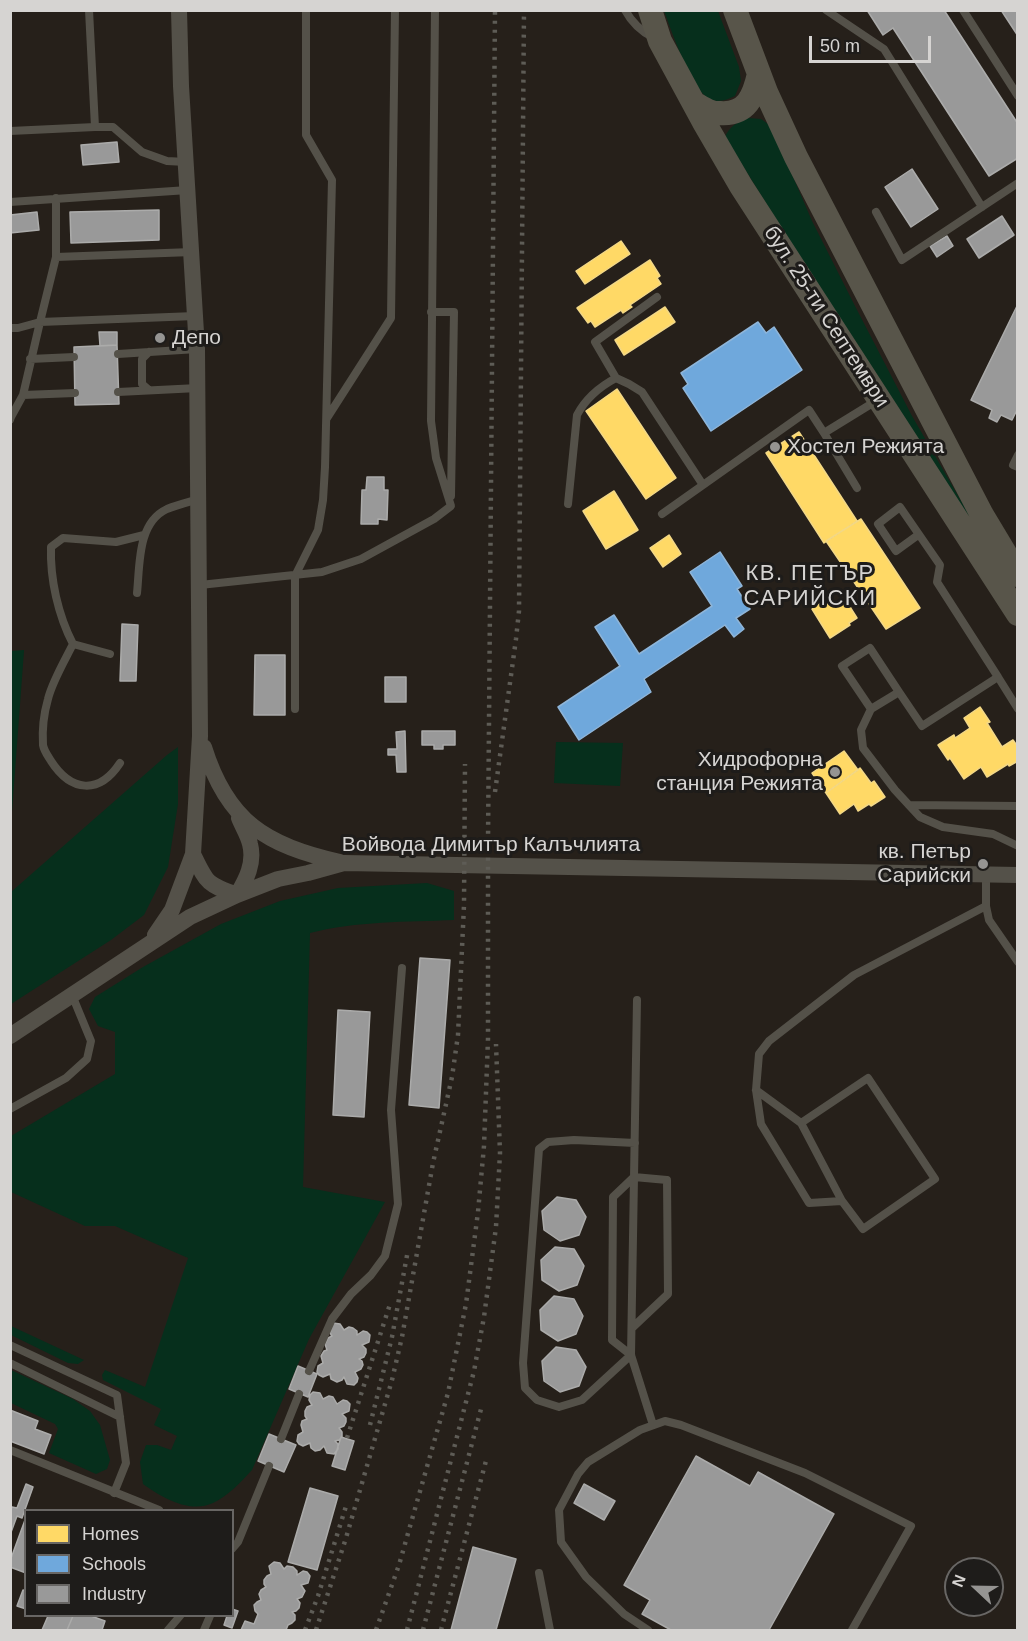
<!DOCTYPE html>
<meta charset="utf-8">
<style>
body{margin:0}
#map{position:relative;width:1028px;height:1641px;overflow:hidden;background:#1d1c1b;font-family:Arial,sans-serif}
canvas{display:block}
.frame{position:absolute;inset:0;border:12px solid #d6d4d2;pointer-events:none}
.legend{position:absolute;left:24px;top:1509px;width:210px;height:108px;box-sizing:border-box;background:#1e1c1a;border:2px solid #686664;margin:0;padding:8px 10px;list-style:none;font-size:18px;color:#d6d4d2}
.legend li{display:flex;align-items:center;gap:12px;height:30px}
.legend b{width:30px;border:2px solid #686664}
.north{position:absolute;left:944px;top:1557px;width:60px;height:60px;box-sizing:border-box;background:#1e1c1a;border:2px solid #686664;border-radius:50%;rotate:292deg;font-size:16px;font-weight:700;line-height:24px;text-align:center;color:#d6d4d2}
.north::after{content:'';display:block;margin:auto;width:21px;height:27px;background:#959492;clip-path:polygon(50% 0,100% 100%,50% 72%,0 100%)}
.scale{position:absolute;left:809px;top:36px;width:122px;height:27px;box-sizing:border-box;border:3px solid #d6d4d2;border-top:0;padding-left:8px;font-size:18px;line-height:21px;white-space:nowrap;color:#d6d4d2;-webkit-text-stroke:4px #1e1c1a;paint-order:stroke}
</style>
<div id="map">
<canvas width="1028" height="1641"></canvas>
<div class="frame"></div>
<ul class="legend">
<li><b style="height:16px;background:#ffd966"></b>Homes</li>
<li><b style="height:16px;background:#6fa8dc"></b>Schools</li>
<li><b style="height:16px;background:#999"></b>Industry</li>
</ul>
<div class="north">N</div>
<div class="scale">50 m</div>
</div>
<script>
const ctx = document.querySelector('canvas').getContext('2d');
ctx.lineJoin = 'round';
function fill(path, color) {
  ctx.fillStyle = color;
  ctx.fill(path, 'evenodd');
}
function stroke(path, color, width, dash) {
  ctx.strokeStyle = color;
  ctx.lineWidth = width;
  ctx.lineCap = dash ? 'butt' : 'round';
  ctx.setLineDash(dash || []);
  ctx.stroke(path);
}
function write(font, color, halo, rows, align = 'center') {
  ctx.font = font + ' Arial,sans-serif';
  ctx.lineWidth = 6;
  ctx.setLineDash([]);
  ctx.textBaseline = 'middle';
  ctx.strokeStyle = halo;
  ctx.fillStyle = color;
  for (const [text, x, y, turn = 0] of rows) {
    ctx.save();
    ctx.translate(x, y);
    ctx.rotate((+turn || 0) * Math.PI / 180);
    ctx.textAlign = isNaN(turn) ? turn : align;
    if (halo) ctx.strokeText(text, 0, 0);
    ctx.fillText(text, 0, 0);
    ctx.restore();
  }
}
fill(new Path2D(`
 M11,11h1006v1619h-1006zM26,1510h206v106h-206zM956,1569h36v36h-36z`), '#26201a');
fill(new Path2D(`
 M664,11h54l21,56 2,14 -6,15c-7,3 -15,7 -23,4 -20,-6 -40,-69 -48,-89z
 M748,118l13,1 7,5 8,13 36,84 44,87 56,108 89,154 -120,-181 -156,-252c4,-10 12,-15 23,-19z
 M24,650v1l-13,174v-174z
 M556,742l67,1 -3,43 -66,-3z
 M178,747v57l-10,63 -24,48 -33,25 -100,64v-112l156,-137z
 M427,883l27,8v29c-48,2 -98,1 -144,13l-7,254 82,15 -76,137 -57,131c-10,11 -25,27 -39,33 -24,11 -52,-6 -70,-19l-3,-22 6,-17h11l14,5 6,-14 -23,-11 7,-16 -58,-29 -1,-5 3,-5 40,17 43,-129 -73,-32h-30l-74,-34v-56l104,-62v-42l-17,-6 -9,-17 6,-12 48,-30 78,-43 59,-23 58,-13z
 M11,1326l73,34 -6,4 -10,-1 -57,-28z
 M11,1370l62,29 17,12 10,14 10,35 -3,9 -11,5 -47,-21 9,-24 -3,-5 -44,-21z`), '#062f1c');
const homes = new Path2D(`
 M621,241l9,13 -45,30 -9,-13z
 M650,260l10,16 -3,2 4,6 -31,21 2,2 -9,6 -2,-3 -26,17 -4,-6 -3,2 -11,-15z
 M665,307l10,15 -51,33 -9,-15z
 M617,389l59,89 -30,21 -60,-88z
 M799,432l58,89 -33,22 -58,-90z
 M614,491l24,39 -32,19 -23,-38z
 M861,519l59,89 -34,21 -60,-88z
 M669,535l12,19 -18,13 -13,-19z
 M845,599l12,19 -8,5 1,2 -20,13 -18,-29 10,-7 3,4 8,-6 3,5z
 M980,707l10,15 -3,1 15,24 11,-7 5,7v14l-9,5 -1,-2 -21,13 -6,-10 -17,12 -14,-21 -2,2 -10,-15 16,-10 1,3 15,-10 -6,-10z
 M844,751l14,19 -32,23 -14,-20z
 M860,768l11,15 3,-2 11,16 -14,9 -2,-2 -11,7 -4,-7 -14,10 -14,-21z`);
fill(homes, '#ffd966');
stroke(homes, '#f3d886', 1.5);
const schools = new Path2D(`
 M758,322l8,11 8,-6 28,43 -91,61 -28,-43 5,-4 -7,-11z
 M720,552l22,34 -5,3 13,20 -14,9 8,11 -10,8 -9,-12 -81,54 7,13 -72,48 -21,-33 62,-41 -25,-39 19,-12 25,39 73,-48 -22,-34z`);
fill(schools, '#6fa8dc');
stroke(schools, '#8eb5d9', 1.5);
const industry = new Path2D(`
 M867,10h77l74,114v34l-29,18 -96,-148 -10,7z
 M1001,10h17v26z
 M117,142l2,20 -36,3 -2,-20z
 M912,169l26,40 -27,18 -26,-40z
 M159,210v30l-88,3 -1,-31z
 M37,212l2,18 -29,3v-18z
 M1002,216l12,19 -35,23 -12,-19z
 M947,236l6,10 -16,11 -7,-11z
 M1018,304v104l-6,12 -11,-5 -4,7 -8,-4 3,-8 -21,-10z
 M99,332h18v13l-17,1z
 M117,345l2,59 -44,1 -1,-58z
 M367,477h17v13h4l-1,30 -9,-1v5h-17l1,-34h4z
 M122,624l16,1 -2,56h-16z
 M255,655h30v60h-31z
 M385,677h21v25h-21z
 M405,731l1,41h-9l-1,-17h-8v-6h9l-1,-17z
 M422,731h33v14h-12v4h-9v-4h-12z
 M420,958l30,2 -11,148 -30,-3z
 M338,1010l32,2 -6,105 -31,-2z
 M557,1197l19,3 10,17 -7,18 -19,6 -16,-11 -2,-19z
 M555,1247l19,2 10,17 -7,19 -18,6 -17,-11 -1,-20z
 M554,1296l20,3 9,17 -7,18 -18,7 -17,-11 -1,-20z
 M333,1323l7,1 4,6 5,-3 4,1 4,3v4l6,-4 4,1 3,3 -1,7 -7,3 4,4v4l-2,4 -5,2 3,2 1,4 -2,4 -6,3 3,6 -1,4 -3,3 -7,-1 -3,-7 -2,3 -5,2 -6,-3 -1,-5 -7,3 -4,-2 -2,-3 1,-6 5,-3 -2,-7 3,-5 3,-1 -2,-6 3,-6 4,-2 -2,-3z
 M556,1347l20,3 10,17 -7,19 -19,6 -16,-11 -2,-20z
 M298,1366l19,8 -9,23 -19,-8z
 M313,1392l7,1 3,6 6,-3 4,1 4,7 6,-4 4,1 3,3 -1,7 -7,3 4,4v4l-2,4 -5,2 3,4v5l-3,3 -4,1 3,3v5l-4,5 -7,-1 -3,-7 -4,4 -5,1 -4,-3 -1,-5 -7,3 -4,-2 -2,-3 1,-6 5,-3 -2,-7 1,-4 5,-2 -2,-3v-5l2,-4 5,-2 -3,-5 1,-5z
 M10,1410l28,11 -3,8 16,6 -7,19 -34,-13z
 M269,1434l27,11 -12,27 -26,-11z
 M341,1437l13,4 -9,29 -13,-4z
 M696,1456l54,30 8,-14 76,42 -65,116h-98l-29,-16 8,-14 -26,-15z
 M26,1484l7,3 -11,31 -5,-2 -7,19v-23l2,-5 5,1z
 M584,1484l31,17 -11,19 -30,-17z
 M310,1488l28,8 -21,74 -29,-8z
 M25,1520l1,1v52l-16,-6v-6z
 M473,1547l43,12 -20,71h-45z
 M274,1562l6,1 4,6 3,-3 6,1 4,4v4l6,-4 4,1 3,4 -2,7 -7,2 4,6 -3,6 -5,2 3,4 -1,5 -3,3 -4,1 3,3v5l-3,3 -4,2 -2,5h-45l4,-9 9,3 4,-10 -3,-3 -1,-6 3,-3 4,-2 -2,-6 2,-4 5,-3 -2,-3v-4l3,-4 4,-2 -2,-8z
 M23,1590l3,1v18l-9,-3z
 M232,1609l6,2 -6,17 -8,-3 3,-9h5z
 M48,1616h25l-6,14h-25z
 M73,1616h18l14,5 -3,9h-35z`);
fill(industry, '#999');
stroke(industry, '#ababaa', 1.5);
stroke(new Path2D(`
 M625,10c7,13 17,22 29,28
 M826,10l58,39 98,158
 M963,10l55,86
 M95,127h18l29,25 25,9 19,1
 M10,131l85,-4 -6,-117
 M56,198v59l136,-5
 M10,202l178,-12
 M876,212l26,48 116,-77
 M56,257l-16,65 155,-6
 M431,312h23l-3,184
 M10,328h8l22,-6 -17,73 -12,22 -1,3
 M118,354l79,-5
 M30,359l44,-2
 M616,378l-21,-36 62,-45
 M149,390l-7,-6v-25l7,-7
 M118,392l80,-4
 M23,395l52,-2
 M327,418l64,-100 4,-308
 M1018,455l-5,10 5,2
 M857,488l-33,-55 52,-32
 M568,504l9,-89c9,-17 22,-28 39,-37l13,6 13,8 61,93
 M662,514l147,-104 15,23
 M918,535l-22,16 -18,-27 22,-17 40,58 -3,17 61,95 -76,49 -23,-34 -28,17 -10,21 2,18 32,42 25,27 23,10 50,7 25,12
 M200,585l122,-13 39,-13 73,-40 17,-13 -15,-48 -5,-37 4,-411
 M137,593c3,-28 0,-70 30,-84 10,-4 22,-7 32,-10
 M73,644c-8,16 -21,38 -25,55 -4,14 -6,31 -5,46 1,6 5,11 8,16 20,31 48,34 69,2
 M110,654l-37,-10c-15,-29 -23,-65 -22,-97l12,-9 53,4 28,-7
 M998,677l20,32
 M295,709v-133l23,-46 5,-30 2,-33 7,-287 -26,-45v-125
 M871,709l-29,-43 28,-18 29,44
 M909,805l109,1
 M986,906l3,14 29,42
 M637,1000l-6,355 22,70
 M756,1090l45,33 41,78
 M10,1109l56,-31 21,-19 4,-18 -19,-46
 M801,1123l67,-45 67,101 -72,50 -21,-28 -33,2 -48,-79 -5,-34 3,-36 10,-13 85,-66 132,-69v-32
 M632,1328l36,-34 -1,-114 -33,-3 -21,20 -1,143 19,15 -49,45 -23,7 -22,-7 -12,-12 -2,-25 16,-214 9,-7 26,-2 61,3
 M10,1345l107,50 9,68 -12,30
 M10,1363l110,54
 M309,1371l23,-52 19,-25 20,-19 14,-19 13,-52 -7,-94 11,-142
 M281,1439l18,-45
 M10,1450l149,60
 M232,1549l6,-7 31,-76
 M539,1573l11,57
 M168,1630l12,-14
 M204,1630l6,-14
 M648,1630l-24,-16 -38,-37 -25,-35 -2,-32 19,-36 10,-12 52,-32 25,-9 16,4 124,48 106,53 -59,104`), '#545149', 8);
stroke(new Path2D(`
 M204,747c23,74 62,99 136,115
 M193,854c14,29 13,30 44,41
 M237,895c9,-15 18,-32 13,-51 -2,-9 -8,-18 -11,-26
 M155,935l17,-25 21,-56 7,-118 -3,-387 -16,-263 -2,-76
 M10,1036l180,-119 47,-22 41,-16 30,-6 36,-10 674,12`), '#545149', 16);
stroke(new Path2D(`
 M650,10l10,31 45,83 36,62 277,428
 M735,10l31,82 30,65 186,358 36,60
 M694,103c5,3 11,7 17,9 2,1 7,1 9,1 27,2 34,-17 39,-39`), '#58554a', 24);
stroke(new Path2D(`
 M495,792l21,-153 3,-28 5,-601
 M370,1425l22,-88 16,-87
 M347,1438l44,-137
 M305,1630l13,-34 29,-93
 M316,1630l30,-92 46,-158 10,-43 31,-174 19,-86 6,-42 6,-130 1,-141
 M376,1630l23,-65 49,-172 18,-89 12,-92 6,-66 4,-107v-197l7,-832
 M407,1630l67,-259 10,-54 12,-90 4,-74 -4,-109
 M423,1630l58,-221
 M441,1630l46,-173`), '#5e5c56', 4.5, [3, 6]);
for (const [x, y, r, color] of [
 [160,338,6,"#959492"],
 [775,447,6,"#959492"],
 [835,772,6,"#959492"],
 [983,864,6,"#959492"]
]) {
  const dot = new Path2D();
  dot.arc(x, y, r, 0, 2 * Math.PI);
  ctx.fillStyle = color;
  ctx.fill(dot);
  stroke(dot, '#1e1c1a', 2);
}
write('21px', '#d6d4d2', '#1e1c1a', [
 ["бул. 25-ти Септември",826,317,57],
 ["Войвода Димитър Калъчлията",491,845]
]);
write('21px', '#d6d4d2', '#1e1c1a', [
 ["Депо",172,338],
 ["Хостел Режията",787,447],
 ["Хидрофорна",823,760,"right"],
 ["станция Режията",823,784,"right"],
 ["кв. Петър",971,852,"right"],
 ["Сарийски",971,876,"right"]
], 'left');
ctx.letterSpacing = '1.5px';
write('22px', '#d6d4d2', '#1e1c1a', [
 ["КВ. ПЕТЪР",810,574],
 ["САРИЙСКИ",810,599]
]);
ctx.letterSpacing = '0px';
</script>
